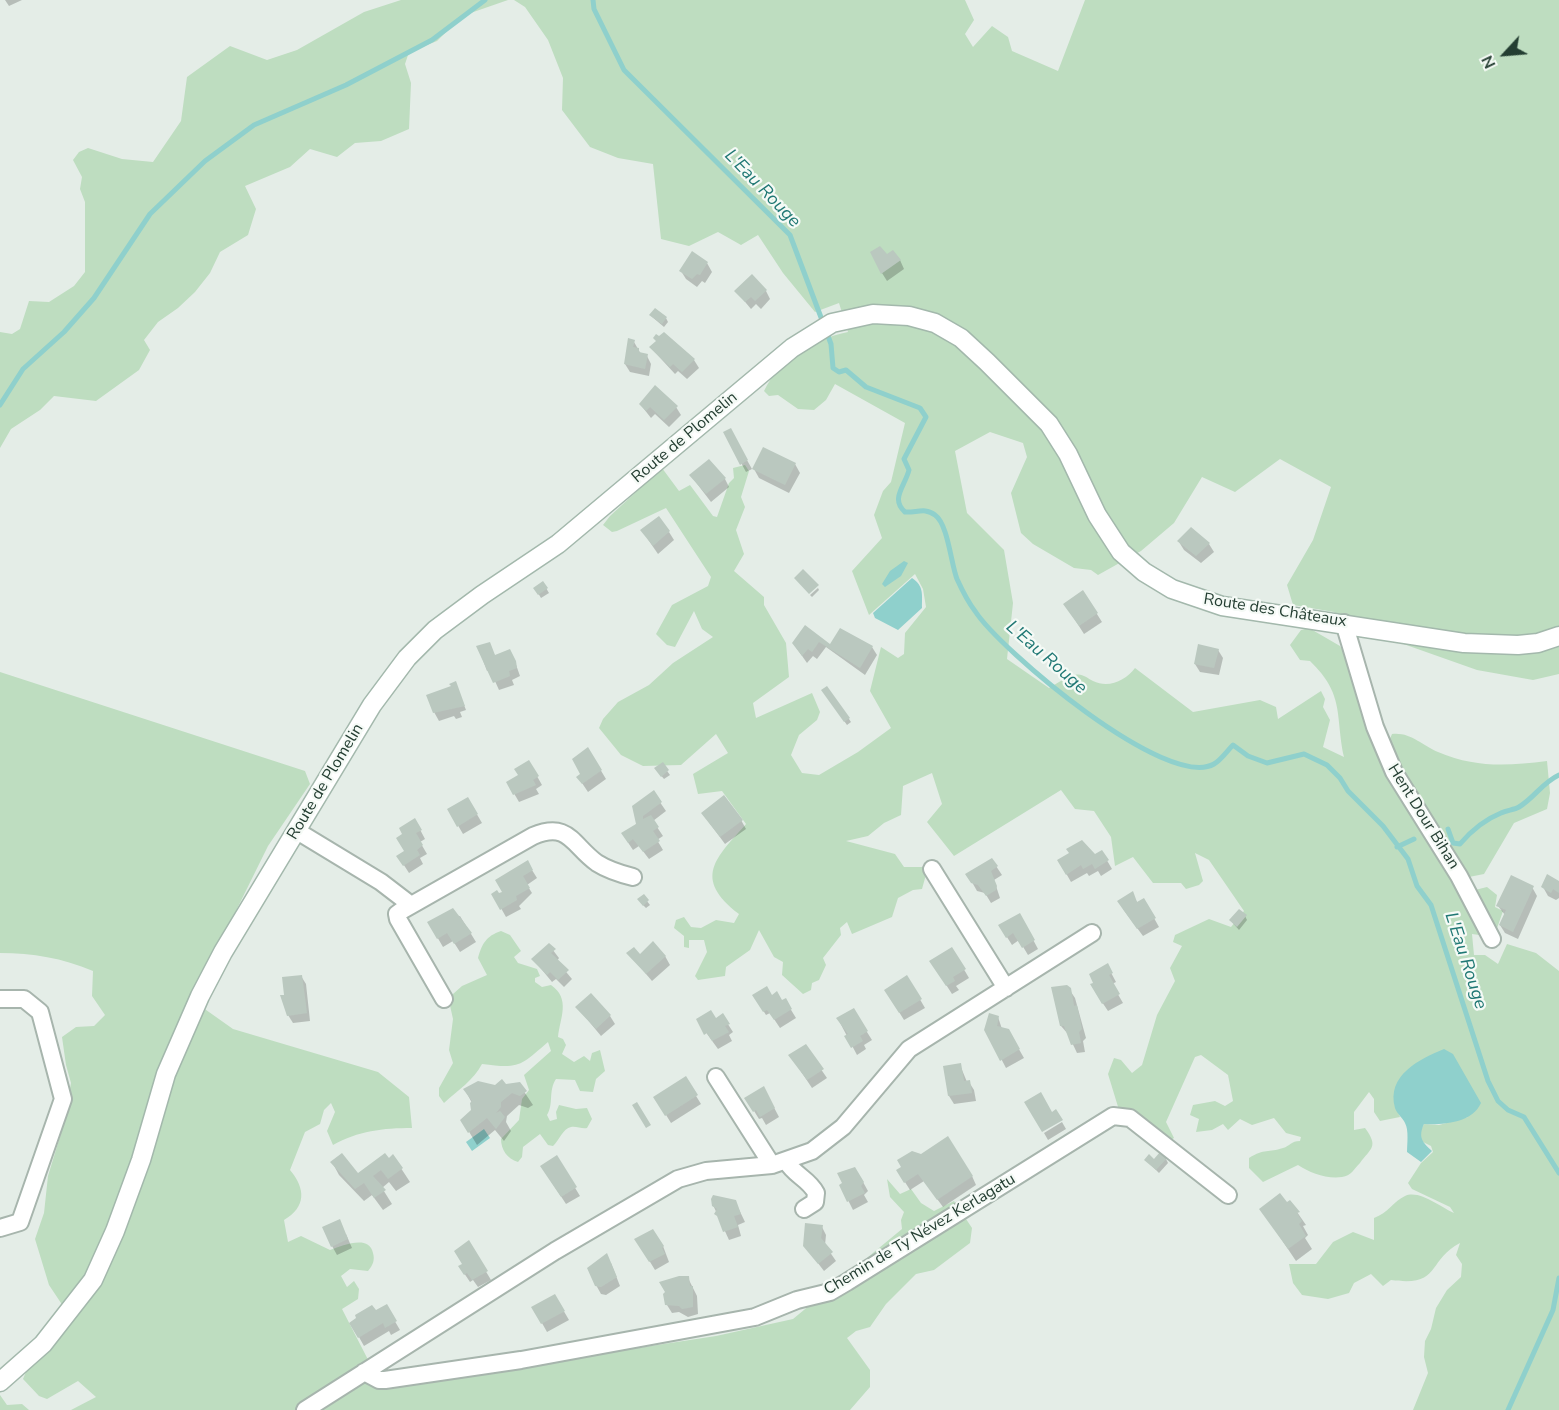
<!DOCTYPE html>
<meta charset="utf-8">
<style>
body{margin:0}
#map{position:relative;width:1559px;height:1410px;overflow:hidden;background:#e4ede7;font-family:"Nunito Sans",sans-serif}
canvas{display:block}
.north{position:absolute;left:1475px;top:24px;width:60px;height:60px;-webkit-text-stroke:4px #f5faf6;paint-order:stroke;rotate:244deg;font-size:16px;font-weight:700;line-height:24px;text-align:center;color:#243e32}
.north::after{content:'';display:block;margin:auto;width:21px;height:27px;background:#243e32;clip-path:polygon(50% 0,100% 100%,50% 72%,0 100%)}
</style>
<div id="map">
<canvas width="1559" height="1410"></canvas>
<div class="north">N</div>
</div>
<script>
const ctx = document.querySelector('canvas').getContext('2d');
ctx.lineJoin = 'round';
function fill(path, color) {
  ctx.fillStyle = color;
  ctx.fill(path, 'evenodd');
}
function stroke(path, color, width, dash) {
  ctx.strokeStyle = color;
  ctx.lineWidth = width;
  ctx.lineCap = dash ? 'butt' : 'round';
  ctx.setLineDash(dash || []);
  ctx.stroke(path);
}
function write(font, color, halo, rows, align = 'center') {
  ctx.font = font + ' "Nunito Sans",sans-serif';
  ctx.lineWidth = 4.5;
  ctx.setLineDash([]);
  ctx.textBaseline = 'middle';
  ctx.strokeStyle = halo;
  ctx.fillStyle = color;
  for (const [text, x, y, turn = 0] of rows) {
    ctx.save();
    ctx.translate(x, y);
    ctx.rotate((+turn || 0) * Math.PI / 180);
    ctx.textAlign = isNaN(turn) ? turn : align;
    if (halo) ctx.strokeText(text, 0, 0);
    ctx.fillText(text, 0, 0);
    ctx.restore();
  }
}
fill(new Path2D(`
 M401,0h107l-46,16 -25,25 -28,11 -4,12 6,19 -2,46 -28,12 -26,2 -18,14 -27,-8 -20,18 -45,19 11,23 -8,26 -28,17 -10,21 -15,19 -17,16 -20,14 -14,18 6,10 -11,20 -43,31 -42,-5 -14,14 -29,19 -11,19v-116l12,2 8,-5 9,-28 20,1 25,-16 11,-14v-70l-5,-13 2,-12 -9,-17 6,-8 9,-4 34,11 31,3 28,-41 6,-44 43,-31 37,14 30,-10 67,-38z
 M514,0h451l9,20 -9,14 8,13 19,-21 16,11 4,14 46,20 27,-71h474v674l-26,6 -56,-10 -133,-47 -10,-11 -41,-7 -6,-20 26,-45 18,-53 -51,-28 -45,33 -33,-15 -28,46 -33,28 -43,24 -7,-5 -17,-2 -41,-24 -12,-11 -10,-40 16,-36 -4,-14 -33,-11 -35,19 12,62 37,37 9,53 -6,56 42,29c7,-4 18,-12 26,-13 7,-2 12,3 18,6 16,8 33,-1 42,-13l58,44 67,-12 16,7 2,12 43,-28 4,8 -2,8 7,13 -7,27 21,10c-9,-43 1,-62 -34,-96l-10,-1 -10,-15 11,-15 8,-2 31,18 5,9 29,92 7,12 11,-25c19,-2 29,11 46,18 38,16 69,14 109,9l3,32 -3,16 -33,14 -30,51 -20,4 11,12 12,-3 10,8 -2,12 8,4 -9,26 -22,-3 2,21h11l13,9 9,-20 29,9 23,18v439h-146l15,-37 -4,-16 1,-16 6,-12 5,-21 11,-18 14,-13 1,-13 -6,-9 4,-12c-34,18 -18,44 -69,37l-8,6 -12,-12 -17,9 -5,10 -21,6 -26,-4 -9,-12 -4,-19h27l17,-22 20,-10 21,8v-22c14,-5 20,-17 31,-22 14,-7 37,12 49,17l-4,-6 -38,-18 -4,-6 13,-20 12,-11 -2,-6 -10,-5 -1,-9 4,-8 15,1 29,-8 -71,-8 3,8 -20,4 -6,-9v-13l-5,-7 -15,20v18l11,-2c14,19 6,20 -5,35 -6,6 -9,13 -18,14 -16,2 -32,-4 -44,-12l-35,17 -14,-14v-10c16,-10 19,-5 34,-10 7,-2 8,-7 17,-7l1,-4 -15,-4 -12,-15 -22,7 -12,-6 -12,11 -5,-6 -11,6 -16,2 3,-13 -9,-4 3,-10 22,-4 10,5 8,-5 -5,-26 -27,-20 -6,2 -29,65 8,16 -5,3 -50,-31 -11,-36 6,-16 7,2 11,13 10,-8 15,-50 18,-34 -5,-13 12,-22 -9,-4 2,-7 34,-16 22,8 13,-16 -35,-51 -14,-7 8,28 -4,4 -13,4 -5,-6h-28l-20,-26 -18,9 -4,-29 -17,-26 -19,-2 -14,-19 -107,66 -27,-34 15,-18 -10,-31 -29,13 -2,29 -17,8 -16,13 -22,5 49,13 9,13h19l4,4 -5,18 -9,1 -15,8 -6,19 -40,17 -5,-12 -7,6 1,7 -18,23 3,7 -7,15 -7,3 -1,7 -8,4 -21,-19 1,-13 -9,-5 -15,-27 -9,20 -24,17 -1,9 -27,4 -3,-4 12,-24 -3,-12h-15v8l-5,-1v-11l-10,-8 2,-8 8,-3 7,10 10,1 15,-8 18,3 5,-9c-47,-36 -23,-56 7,-90l-24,-33 -24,3 -5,-20 35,-21 -12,-19 -35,31 -38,1 -22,-11 -22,-27 4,-9 15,-17 31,-17 24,-22 40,-26 -11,-8 -8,-18 -19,36 -8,-2 -11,-11 16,-29 36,-19 3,-9 -45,-69 -49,23 -5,1 -9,-7 7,-9 52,-48 17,23 11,-6 23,31 4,1 12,-34 5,-5 -1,-10 12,-3 4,6 -8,26 4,10 -9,23 8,24 -10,17 30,26v8l22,38 3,34 -36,26 3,15 56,-25 8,19 -3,8 -18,15 -8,20 11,18 17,2 39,-23 33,-24 -21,-37 11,-44 17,11 6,-4 1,-21 21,-26 -3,-18 -8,-15 -46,41 -17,-44 30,-33 -8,-23 9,-24 8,-9 14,-59 -70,-39 -9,16 -12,10 -16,-1 -20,-14 -9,1 -5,-5c16,-33 49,-52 84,-59l-9,-29 -24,9 -32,-39 -25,-38 -17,10 -23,-13 -29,14 -28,-7 -8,-75 -35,-6 -28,-11 -28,-37 1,-32 -15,-38 -23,-33z
 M0,672l305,99 5,13 -42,62 -76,154 41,29 145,43 31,25 3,31c-29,0 -54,3 -79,17l-6,-14 8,-19 -4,-9 -7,7 -4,14 -15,8 -15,38c16,19 16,37 -6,50l4,22 13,-6 29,14c12,-4 39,-16 43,3 2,7 0,12 -5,18l-18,-2 -9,7 6,11 7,-6 5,8 -1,10 -16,10 40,78 334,-51 77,-17 109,-90 -1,-9 3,-8 -14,-15 -3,-18 13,15 11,-5 10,14 13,8 20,-10 18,27 -2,15 -36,27 -18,4 -30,30 -16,23 -14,4 -9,7 23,32v17l-20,23h-779l25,-13 -18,-16 -31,18 -8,-3 -16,-17 5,-12 45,-46 -24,-36 -14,-46 9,-26 4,-37 14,-46 9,-47 -5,-18 -4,-28 14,-10 18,-1 11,-11 -13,-19 1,-25c-31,-13 -60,-18 -93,-18z
 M501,931l9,4 11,16 -7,6 4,6 19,6 3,7 -5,2v4l7,5 9,-2c20,14 9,33 7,52l5,2 3,6 -4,9 12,8 10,-6 6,5 2,-8 8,-3 5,21 -9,8 -3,13 -13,-1 -5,-11 -19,-1c-8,12 -2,25 -9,36l3,6 7,-2 -1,-7 3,-7 17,4 11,-1 5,11 -5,9c-5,1 -11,-2 -16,-1 -8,1 -12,14 -18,19l-5,-1 -8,-11 -17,13 -1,10 -4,5c-11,-3 -17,-13 -17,-23l18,-19 3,-21 7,-9 -5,-15 27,-24 -3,-9c-28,24 -28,27 -66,22 -9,17 -23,25 -38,39l-5,-7v-8l14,-25 -4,-13 4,-31 -4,-18 4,-7 9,-8 25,-11 -9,-17c4,-14 8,-22 23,-27z
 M0,1395l7,10 15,-1 7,6h-29z`), '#beddc0');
fill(new Path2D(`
 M904,561l4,2 -7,13 -16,11 -3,-3 8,-13z
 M912,578c12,8 10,16 10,30l-24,22 -23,-12 -2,-5z
 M1444,1049l9,5 28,49c-9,20 -38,22 -57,21 -6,13 -2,18 8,27l-11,11 -14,-10c0,-8 2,-22 -2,-29 -2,-5 -8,-9 -10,-15 -9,-33 25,-49 49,-59z
 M484,1129l6,9 -18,13 -6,-9z`), '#8fd0cc');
fill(new Path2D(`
 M5,0h17l-13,6z
 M887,256l13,4 4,9 -17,12 -5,-8z
 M707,263l5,9 -7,11 -3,-2 -5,6 -11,-8 -5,-8z
 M736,291h30l4,8 -9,10 -5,-5 -5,5z
 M651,316l15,2 2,4 -4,5z
 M634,342l7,12 6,2 4,8 -2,12 -19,-4 -5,-8z
 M651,348l43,12 5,8 -12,11 -9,-8 -3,3z
 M640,404l36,3 5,8 -12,12 -14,-13 -4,4z
 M730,430l22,39 -6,3 -21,-39z
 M795,464l5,9 -11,20 -30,-15 -5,-9z
 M691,476l34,3 4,8 -18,15z
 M1191,529l18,15 5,8 -13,11 -17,-13 -5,-8z
 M669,532l5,8 -16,14 -11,-16z
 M543,583l6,10 -8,5 -6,-10z
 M818,588l1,2 -7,7 -2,-2z
 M1083,592l19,30 -18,12 -14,-22z
 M805,627l25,19 42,1 5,8 -12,20 -39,-28 -9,12 -4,-3 -6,7 -14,-20z
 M489,643l6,13 19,3 6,17 -8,4 2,5 -15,5 -9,-20 -3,1 -9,-24z
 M1218,650l5,8 -4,17 -19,-3 -5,-8z
 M457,687l9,23 -6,2 2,5 -6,2 -2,-3 -15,5 -5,-9z
 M825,694l24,25 2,3 -4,3z
 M588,749l18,30 -18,13 -10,-15 4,-3z
 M529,762l13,23 -6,4 3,5 -20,8 -11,-19 12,-8z
 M662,764l8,11 -6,4 -6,-7z
 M653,792l13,19 -13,10 10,15 -6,4 6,10 -14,9 -10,-13 -6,4 -6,-9z
 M468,799l14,24 -19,11 -14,-24z
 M415,820l10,19 -5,3 7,12 -7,4 3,6 -14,9 -11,-17 8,-5 -2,-17z
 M741,820l5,9 -21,15 -17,-23z
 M1102,852l10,17 -11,7 -3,-5 -9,5 -2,-3 -16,9 -12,-21 36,-5z
 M992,860l10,15 -8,5 6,18 -9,5 -6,-10 -8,-2 -9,-16z
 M527,862l10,16 -10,7 5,8 -13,13 2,3 -15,8 -13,-23 11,-1z
 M1559,883v15l-3,2 -8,-4 -5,-9z
 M1532,887l5,9 -19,43 -13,-6 -5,-8 5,-10 -7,-9z
 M1132,893l6,11 6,-4 15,27 -16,9 -20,-27z
 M643,896l7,9 -4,3 -5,-5z
 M1020,915l18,34 -10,6 -9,-15 -7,5 -12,-19z
 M460,916l16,26 -16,10 -7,-11 -10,6 -14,-24z
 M1245,916l2,4 -8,10 -8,-9z
 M549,945l10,13 -2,3 15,18 -8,8 -8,-8 -4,3 -19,-23z
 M952,949l17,29 -13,8 3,4 -7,4 -16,-25z
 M628,953l37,3 5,9 -18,16z
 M1107,965l9,17 -4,2 11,19 -15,8 -12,-18z
 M301,976l5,8 4,37 -17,2 -5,-8 -3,-19z
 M907,977l18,31 -21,12 -18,-29z
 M1069,989l6,9 11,40 -3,3 2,11 -8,1 -9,-19 -7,-8z
 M754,996l17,1 11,5 3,-2 11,18 -16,10 -10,-15 -4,2z
 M577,1007l33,9 5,8 -14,12z
 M853,1010l19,30 -8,5 2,4 -9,6 -19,-36z
 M722,1015l11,17 -4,3 3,6 -14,8 -16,-22z
 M998,1017l4,12 6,1 16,28 -18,10 -20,-38z
 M805,1046l22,32 -15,10 -22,-33z
 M960,1065l7,17h2l5,8 2,11 -22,3 -5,-8 -4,-29z
 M685,1078l16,26 -30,19 -16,-26z
 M519,1084l14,21 -5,3 -9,-3 -12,11 -1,6 5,9 -7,10 -9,-11 -18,15 -15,-25 11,-9 -1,-8 -7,-13z
 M768,1096l11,21 -13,8 -4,-7 -3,1 -13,-21z
 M1062,1122l4,7 -18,11 -4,-7z
 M393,1156l17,26 -14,9 -7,-9 -7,6 10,16 -9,6 -11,-15 -8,6 -25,-26 -7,-13 26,13z
 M557,1158l23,38 -14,8 -19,-29z
 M1166,1159l2,4 -9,10 -13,-13z
 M898,1171l74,5 4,9 -33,22 -19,-26 -14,9z
 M863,1182l5,9 -4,4 4,7 -15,8 -12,-24z
 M735,1201l10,21 -7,3 3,11 -12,4 -16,-35z
 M1290,1202l16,23 -3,1 5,9 -3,3 7,11 -16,12 -35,-52z
 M822,1227l4,8 -1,10 11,16 -12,10 -20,-26z
 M346,1234l6,14 -15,7 -5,-9z
 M636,1239l27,7 6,16 -14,8z
 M469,1243l22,37 -13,7 -5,-7 -3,2 -10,-15 4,-3z
 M611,1263l9,23 -14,9 -5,-1 -5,-9z
 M688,1278l9,18 1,18 -10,3 -9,-5 -7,1 -5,-8z
 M555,1296l14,24 -22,12 -14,-25z
 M386,1306l14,24 -9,5 -2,-4 -25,15 -13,-23z`), '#0003');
stroke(new Path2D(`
 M593,0l1,9 30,61 166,165 41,109 2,24 6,4 7,-2 20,17 54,21 6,9 -22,42 5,11c-4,16 -19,29 -4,42 11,1 20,-5 30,3 13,9 16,49 22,64 5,11 11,23 18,32 25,39 192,180 239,153 7,-4 13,-13 19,-19l15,11 19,7 37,-9 23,11 13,13 8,13 35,35 25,33 9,27 14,19 57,176 10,20 10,9 16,7 35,56
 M0,405l23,-36 41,-37 30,-34 56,-84 55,-53 49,-36 92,-40 86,-45 53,-40
 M1448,829l5,14 7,1c11,-13 26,-25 41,-31 6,-3 13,-3 18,-6 15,-9 24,-25 40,-32
 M1397,847l17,-8
 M1508,1410l45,-100 6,-32`), '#8fd0cc', 5);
fill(new Path2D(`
 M880,246l7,8 6,-4 8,10 -20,14 -11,-22z
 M692,251l16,11 -8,13 -3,-1 -5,5 -13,-8z
 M752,274l15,16 -12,11 -4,-4 -6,5 -11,-11z
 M655,308l12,9 -5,7 -13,-9z
 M664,332l31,27 -13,13 -9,-8 -3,3 -21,-20 7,-6 -3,-3 3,-4 3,2z
 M628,338l7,2 -2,7 6,1v4l9,2 -3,15 -21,-5z
 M655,385l23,21 -14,14 -14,-13 -4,4 -7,-7z
 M731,428l17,32 -8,5 -17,-33z
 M763,447l33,16 -11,22 -33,-16z
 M709,459l17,19 -20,16 -17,-19z
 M659,516l11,15 -17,15 -13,-16z
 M1191,527l19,16 -14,13 -19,-15z
 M803,569l16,16 -10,9 -15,-16z
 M543,581l5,7 -10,7 -5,-7z
 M1083,590l15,23 -19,13 -16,-22z
 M805,625l25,19 10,-16 33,18 -13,22 -41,-26 -7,10 -4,-3 -6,7 -10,-13z
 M490,642l5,13 15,-6 6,12 1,7 -8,3 1,5 -17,7 -17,-37z
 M1198,644l21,5 -5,19 -20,-4z
 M456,681l9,25 -32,7 -7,-18 25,-9 -2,-2z
 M827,686l23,32 -6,4 -23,-32z
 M588,747l14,23 -20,14 -6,-7 4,-3 -8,-15z
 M529,760l10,16 -6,4 3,5 -23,10 -7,-13 12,-7 -4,-6z
 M663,762l6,8 -8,7 -7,-9z
 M654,790l8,12 -19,14v3l8,-4 8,12 -6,4 7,10 -17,11 -10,-13 -5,4 -7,-10 15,-9 -4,-18z
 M724,795l19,25 -23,17 -19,-24z
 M468,797l10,17 -21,13 -10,-18z
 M415,818l7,12 -6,3 7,12 -6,5 3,5 -17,11 -7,-10 8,-5 -8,-13 6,-4 -3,-6z
 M1082,840l13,14 7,-4 7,10 -14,9 -3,-5 -9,5 -2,-4 -15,10 -9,-15 12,-7 -3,-4z
 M992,858l6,8 -7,5 6,15 -1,4 -10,6 -8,-11 -7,-2 -6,-9z
 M528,860l5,10 -10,6 7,12 -14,8 1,4 -17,10 -9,-16 6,-4 2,3 3,-1 -7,-12z
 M1547,874l12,7v12l-6,-4 -2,4 -10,-6z
 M1511,875l23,11 -21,46 -14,-7 7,-15 -10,-4z
 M1133,891l4,11 7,-4 12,20 -19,11 -20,-28z
 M644,894l5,6 -6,6 -6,-7z
 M453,908l19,25 -18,11 -7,-11 -10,6 -10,-17z
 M1239,909l8,6 -10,12 -8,-7z
 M1020,913l15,27 -13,8 -9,-15 -7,5 -8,-13z
 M653,941l13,15 -20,18 -20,-21 8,-6 6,7z
 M549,943l7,6 -5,4 18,17 -11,10 -8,-8 -3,3 -16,-16z
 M952,947l14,22 -13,8 2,4 -9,5 -17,-25z
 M1108,963l5,10 -4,2 11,19 -18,10 -12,-20 3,-1 -4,-9z
 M302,975l5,38 -20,3 -7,-21h4l-2,-18z
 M907,975l15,24 -23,14 -15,-23z
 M1067,985l4,3 3,18 3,-1 5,24 -3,3 2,11 -10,2 -7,-19h-4l-9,-39z
 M767,986l5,9 5,-4 5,9 4,-2 6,11 -18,11 -7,-10 -4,2 -11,-17z
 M591,993l20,22 -15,14 -21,-22z
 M854,1008l14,23 -8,5 3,5 -12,7 -7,-12 4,-2 -12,-16z
 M711,1010l5,8 7,-5 7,11 -5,2 4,6 -17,9 -5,-8 -3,2 -8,-16z
 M989,1013l10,3 -2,10 12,3 11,20 -20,12 -16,-31z
 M806,1044l18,25 -17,11 -19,-25z
 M961,1063l3,18 6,-1 2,13 -24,3 -5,-30z
 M686,1076l12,19 -33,21 -12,-19z
 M502,1079l4,5 14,-2 7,9 -7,5 -8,-3 -11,9v5l-5,6 4,-2 5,6 -9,12 -9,-11 -19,15 -8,-13 11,-10 -1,-7 2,-2 -9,-12 15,-8 17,4z
 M764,1086l11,22 -15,9 -4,-7 -3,2 -9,-14z
 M1041,1092l11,20 4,-3 7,11 -21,12 -18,-30z
 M637,1102l14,23 -5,3 -14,-23z
 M948,1136l25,40 -36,24 -19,-26 -14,9 -8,-13 5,-3 -4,-7 15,-9 9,3z
 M1160,1152l7,6 -11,12 -12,-10 5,-6 5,5z
 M342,1153l16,20 27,-20 4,5 4,-4 10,14 -15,11 -7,-9 -8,6 13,14 -12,8 -10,-15 -9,6 -25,-27z
 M557,1155l20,32 -16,10 -21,-31z
 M855,1167l9,15 -3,4 4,7 -18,9 -8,-17 3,-2 -5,-10z
 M1280,1193l7,9 3,-2 10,12 -3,1 5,8 -3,3 7,12 -18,13 -29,-40z
 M713,1195l23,5 5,14 -7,2 4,11 -15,5 -6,-16 -3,-2 3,-5 -5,-3 -1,-7z
 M340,1219l8,20 -17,8 -9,-20z
 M805,1223l18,2 -2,13 12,14 -15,12 -15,-18z
 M653,1229l11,17 -2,2 3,6 -16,8 -15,-23z
 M469,1240l19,31 -16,9 -5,-7 -3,2 -6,-9 4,-2 -8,-13z
 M607,1253l10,24 -16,10 -6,-1 -8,-18z
 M679,1276h10l1,10h3v21l-11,2 -3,-3 -14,-1 -2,-11 2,-2 -6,-10z
 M555,1294l10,17 -24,13 -10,-17z
 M387,1304l10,17 -12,7 -2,-5 -25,15 -9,-15 7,-5 -1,-3 17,-10 4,5z`), '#bac8bf');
const street = new Path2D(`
 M1344,623l31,104 19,45 65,104 33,63
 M297,831l84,51 30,23
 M932,869l74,119
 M0,999h24l16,13 23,87 -43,123 -20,6
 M444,999l-46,-80 -1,-5 4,-3 132,-75c36,-15 39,9 64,27 11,7 24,11 36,14
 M716,1077l56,88
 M787,1162c7,13 22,17 29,31l-1,9 -11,7
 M364,1372l15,8h6l136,-20 234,-43 42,-17 33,-8 17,-10 266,-166 17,2 98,77
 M305,1410l250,-159 123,-72 28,-8 66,-6 40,-14 31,-24 66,-78 183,-116`);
const secondary = new Path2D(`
 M0,1382l43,-38 50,-64 22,-49 26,-71 25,-86 34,-78 23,-44 149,-247 35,-47 28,-28 47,-35 76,-51 234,-196 40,-25 41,-9 36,2 26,7 26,15 26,24 62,62 19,30 29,61 24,37 23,20 28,17 50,17 242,37 54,2 20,-2 21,-7`);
stroke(street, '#a7b5ad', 20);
stroke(secondary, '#a3b8ac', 21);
stroke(street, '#fff', 16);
stroke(secondary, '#fff', 18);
write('16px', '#243e32', '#f5faf6', [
 ["Route de Plomelin",685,438,-40],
 ["Route des Châteaux",1275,611,9],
 ["Route de Plomelin",326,782,-59],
 ["Hent Dour Bihan",1423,817,58],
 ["Chemin de Ty Névez Kerlagatu",920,1235,-31]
]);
write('italic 18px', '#207874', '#f5faf6', [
 ["L'Eau Rouge",762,189,46],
 ["L'Eau Rouge",1046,658,41],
 ["L'Eau Rouge",1465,961,72]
]);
</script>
